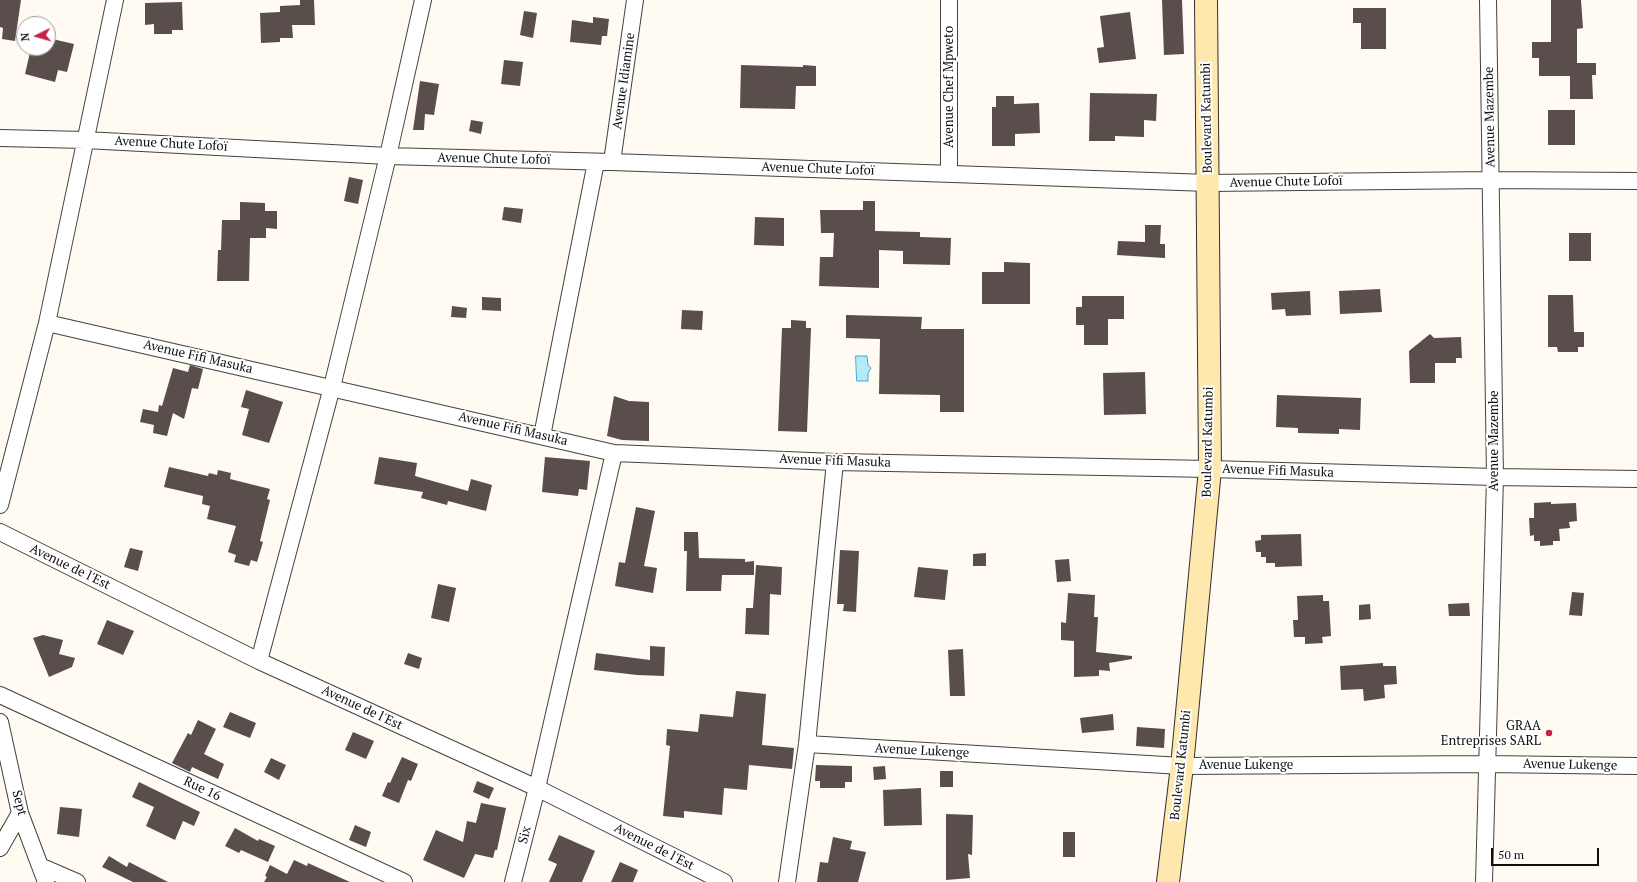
<!DOCTYPE html>
<meta charset="utf-8">
<style>
body{margin:0}
#map{position:relative;width:1637px;height:882px;overflow:hidden;background:#fffaf2;font-family:"PT Serif",serif}
canvas{display:block}
.north{position:absolute;left:16px;top:16px;width:40px;height:40px;box-sizing:border-box;background:#fff;border:1px solid #9f9f9f;border-radius:50%;rotate:265deg;font-size:11px;font-weight:700;line-height:16px;text-align:center;color:#0f0f0f}
.north::after{content:'';display:block;margin:auto;width:14px;height:18px;background:#c32346;clip-path:polygon(50% 0,100% 100%,50% 72%,0 100%)}
.scale{position:absolute;left:1491px;top:848px;width:108px;height:18px;box-sizing:border-box;border:2px solid #0f0f0f;border-top:0;padding-left:5px;font-size:12px;line-height:14px;white-space:nowrap;color:#0f0f0f;-webkit-text-stroke:3px #fff;paint-order:stroke}
</style>
<div id="map">
<canvas width="1637" height="882"></canvas>
<div class="north">N</div>
<div class="scale">50 m</div>
</div>
<script>
const ctx = document.querySelector('canvas').getContext('2d');
ctx.lineJoin = 'round';
function fill(path, color) {
  ctx.fillStyle = color;
  ctx.fill(path, 'evenodd');
}
function stroke(path, color, width, dash) {
  ctx.strokeStyle = color;
  ctx.lineWidth = width;
  ctx.lineCap = dash ? 'butt' : 'round';
  ctx.setLineDash(dash || []);
  ctx.stroke(path);
}
function write(font, color, halo, rows, align = 'center') {
  ctx.font = font + ' "PT Serif",serif';
  ctx.lineWidth = 4;
  ctx.setLineDash([]);
  ctx.textBaseline = 'middle';
  ctx.strokeStyle = halo;
  ctx.fillStyle = color;
  for (const [text, x, y, turn = 0] of rows) {
    ctx.save();
    ctx.translate(x, y);
    ctx.rotate((+turn || 0) * Math.PI / 180);
    ctx.textAlign = isNaN(turn) ? turn : align;
    if (halo) ctx.strokeText(text, 0, 0);
    ctx.fillText(text, 0, 0);
    ctx.restore();
  }
}
const water = new Path2D(`
 M856,356h11l1,9 3,3 -3,5v8h-11z`);
fill(water, '#b5eaf8');
stroke(water, '#3badd0', 1);
fill(new Path2D(`
 M0,0h21l-6,41 -13,-2 1,-11 -3,-1z
 M300,0h14l1,25h-23l1,13h-13v4l-19,1 -1,-30 20,-1v-6l20,-1z
 M1162,0h20l2,54 -20,1z
 M1551,0h30l2,28 -6,1v34h19v12h-4l1,24h-23v-23h-31v-18h-7v-16h19z
 M182,2l1,28h-11v4h-18v-10l-9,1v-22z
 M1353,8h33v41h-25v-26h-8z
 M524,11l13,2 -4,25 -13,-3z
 M1130,12l6,47 -37,4 -2,-15 7,-1 -4,-31z
 M593,17l16,2 -2,17h-5l-1,9 -31,-3 2,-22 21,3z
 M48,38l26,6 -7,28 -9,-2 -3,12 -30,-8 6,-26h17z
 M504,60l19,2 -3,24 -19,-2z
 M741,65l62,2v-2l13,1v20h-20l-1,23 -55,-1z
 M420,81l19,3 -5,31 -9,-1 -1,16h-11z
 M1090,93l67,1 -1,27 -12,-1v17l-29,-1v5h-26z
 M996,96h18v8l25,-1 1,30 -25,1v12h-23v-39h4z
 M1548,110h27v35h-27z
 M471,120l12,2 -2,12 -12,-3z
 M349,177l14,3 -5,24 -14,-3z
 M863,201h12v30l45,1v5l31,1 -1,27 -47,-1v-13l-24,-1v38l-60,-2 1,-29h13l1,-24h-13l-1,-23h43z
 M240,202l25,1v8h12v18l-11,-1v10h-16l-1,43h-32l1,-31h3l1,-30h18z
 M504,207l19,2 -2,14 -19,-3z
 M755,217l29,1v28l-30,-1z
 M1145,225h16l-1,19h5v14l-48,-3 1,-14 27,1z
 M1569,233h22v28h-22z
 M1004,262l26,1v41h-48v-32h22z
 M1380,289l2,23 -42,2 -1,-23z
 M1310,291l1,24 -25,1 -1,-7 -13,1 -1,-17z
 M1548,295h25l1,37h10v15h-6v5h-20l-1,-5h-9z
 M1082,296h42v23h-16v26h-24v-20h-8v-18h6z
 M482,297l19,1v13l-19,-1z
 M452,306l15,2 -1,10 -15,-1z
 M682,310l21,1 -1,19 -21,-1z
 M846,315l76,2 -1,12h43v83h-24v-17l-61,-1 1,-55 -34,-1z
 M791,320l15,1v7h5l-4,104 -29,-1 4,-103h9z
 M1430,334l4,4 27,-1 1,21h-6v5h-21v20h-25l-1,-32z
 M190,365l13,4 -5,20 -6,-1 -8,31 -11,-6 -6,23 -14,-3 1,-8 -14,-3 3,-13 15,3 1,-7 3,1 11,-38 15,4z
 M1145,372l1,42 -42,1 -1,-42z
 M246,390l37,12 -14,41 -27,-8 7,-26 -8,-2z
 M1277,395l84,3 -1,32 -21,-1v5l-41,-1v-5l-22,-1z
 M614,396l15,5 20,1v39l-27,-1 -15,-4z
 M379,457l38,6 -2,13 53,15 3,-12 21,6 -6,26 -38,-10 -1,4 -26,-7 2,-6 -49,-8z
 M545,457l45,4 -3,29 -8,-1 -1,7 -36,-4z
 M169,467l39,9 1,-3 8,2 1,-5 13,3 -1,6 40,10 -3,10 3,1 -10,41 3,1 -6,20 -6,-2 -2,6 -15,-4 2,-7 -8,-3 8,-26 -29,-7 3,-13 -8,-2 1,-8 -39,-9z
 M1551,502v2l25,-1 1,18 -8,1 1,6 -11,1 1,12h-7v4l-13,1v-5h-6v-6l-4,1 -1,-18h5v-15z
 M636,507l19,4 -11,55 13,2 -4,25 -38,-7 4,-24 6,1z
 M684,532h14l1,26 46,1v3l9,-1v14h-32l-1,16h-35l1,-40h-3z
 M1301,534l1,32 -27,1v-4h-9v-6h-5v-5h-5l-1,-11 6,-1v-5z
 M130,548l13,3 -5,20 -14,-4z
 M840,550l19,1 -3,61 -13,-1 1,-7h-7z
 M986,553v13h-13v-12z
 M1069,559l2,22 -14,1 -2,-22z
 M756,565l26,2 -1,28 -11,-1 -1,41 -24,-1 1,-26h7z
 M918,567l30,3 -3,30 -31,-3z
 M438,584l18,4 -7,34 -18,-4z
 M1572,592l12,1 -2,23 -13,-1z
 M1068,593l27,2 -1,22h4l-2,35 36,4v3l-23,4 1,8 -11,-1v6l-25,1v-36l-13,-1v-18l5,1z
 M1323,595v6h6l2,35 -9,1 1,6 -18,1v-7h-11l-1,-17h5l-1,-24z
 M1469,603l1,13h-21l-1,-12z
 M1370,604l1,15 -12,1v-15z
 M107,620l27,11 -11,24 -26,-11z
 M43,635l20,5 -4,14 16,4 -3,9 -23,10 -16,-39z
 M650,646l15,1 -1,29 -27,-1 -43,-5 2,-17 54,7z
 M963,649l2,47h-15l-2,-46z
 M408,653l14,5 -3,11 -15,-5z
 M1383,663v3h13l1,18 -13,1 1,13 -21,3 -1,-12 -22,1 -1,-24z
 M736,691l30,3 -4,51 32,3 -2,21 -43,-4 -2,25 -23,-2 -2,27 -38,-4v7l-21,-2 7,-70 -4,-1 1,-16 31,3 2,-18 33,3z
 M230,712l26,11 -6,15 -27,-11z
 M1113,714l1,16 -32,3 -2,-15z
 M198,720l18,9 -12,25 20,10 -6,15 -26,-12 -2,5 -18,-9 16,-30 3,2z
 M1137,727l28,2 -1,19 -28,-2z
 M353,732l21,9 -8,18 -21,-9z
 M402,757l16,7 -7,17 -3,-1 -9,23 -17,-7 6,-14 2,1z
 M271,758l15,7 -7,15 -15,-8z
 M816,765l36,1v16h-7v6h-25v-7h-5z
 M885,766l1,13 -12,1 -1,-13z
 M940,771h13v16h-13z
 M477,781l17,7 -5,11 -16,-7z
 M139,782l61,30 -6,14 -11,-5 -8,19 -29,-14 8,-19 -22,-10z
 M921,788l1,37 -38,1 -1,-36z
 M481,803l25,5 -9,42h-2l-2,8 -18,-4 -11,24 -41,-18 13,-30 27,12 4,-21 9,2z
 M60,807l22,2 -3,28 -22,-3z
 M946,814l27,1 -1,40 -4,-1 2,24 -24,2z
 M355,825l16,7 -5,15 -17,-7z
 M235,828l23,13 1,-2 16,7 -7,16 -27,-12 -2,3 -14,-7z
 M1063,832h12v25h-12z
 M559,835l36,16 -13,31h-33l8,-18 -9,-4z
 M833,837l19,4 -2,8 16,3 -8,30h-41l3,-20 8,1z
 M109,856l18,11 2,-5 39,20h-35l-31,-15z
 M294,860l13,6 1,-3 42,19h-86l3,-5 -2,-1 5,-11 17,9z
 M620,862l18,8 -5,12h-22z`), '#594e4b');
const street = new Path2D(`
 M0,138l85,2 303,16 224,6 596,21 283,-3 146,1
 M612,162l23,-162
 M949,174v-174
 M47,323l567,130 221,9 375,7 285,8 142,2
 M542,436l54,-274
 M0,505l47,-182 68,-323
 M0,532l259,129 278,127 187,94
 M259,661l73,-274 56,-231 35,-156
 M0,695l404,187
 M0,722l20,91 26,69
 M807,744l375,22 305,-2 150,2
 M0,848l20,-35
 M40,866l37,16
 M513,882l24,-94 77,-335
 M787,882l20,-138 28,-282
 M1484,882l11,-405 -7,-477`);
const secondary = new Path2D(`
 M1168,882l14,-116 28,-297 -4,-469`);
stroke(street, '#424242', 18);
stroke(secondary, '#313131', 24);
stroke(street, '#fff', 16);
stroke(secondary, '#ffe8ad', 22);
for (const [x, y, r, color] of [
 [1549,733,4,"#c32346"]
]) {
  const dot = new Path2D();
  dot.arc(x, y, r, 0, 2 * Math.PI);
  ctx.fillStyle = color;
  ctx.fill(dot);
  stroke(dot, '#fff', 1.5);
}
write('13px', '#0f0f0f', '#fff', [
 ["Avenue Idiamine",624,81,-82],
 ["Avenue Chef Mpweto",949,87,-90],
 ["Avenue Mazembe",1490,117,-91],
 ["Boulevard Katumbi",1207,118,-91],
 ["Avenue Chute Lofoï",171,144,3],
 ["Avenue Chute Lofoï",494,159,1],
 ["Avenue Chute Lofoï",818,169,2],
 ["Avenue Chute Lofoï",1286,182,-1],
 ["Avenue Fifi Masuka",198,357,13],
 ["Avenue Fifi Masuka",513,429,13],
 ["Avenue Mazembe",1494,441,-90],
 ["Boulevard Katumbi",1208,442,-89],
 ["Avenue Fifi Masuka",835,461,2],
 ["Avenue Fifi Masuka",1278,471,2],
 ["Avenue de l'Est",70,567,26],
 ["Avenue de l'Est",362,708,25],
 ["Avenue Lukenge",922,751,3],
 ["Boulevard Katumbi",1181,765,-84],
 ["Avenue Lukenge",1246,765],
 ["Avenue Lukenge",1570,765,1],
 ["Rue 16",202,789,25],
 ["Sept",19,803,75],
 ["Six",525,835,-76],
 ["Avenue de l'Est",654,847,27]
]);
write('13px', '#0f0f0f', '#fff', [
 ["GRAA",1541,726],
 ["Entreprises SARL",1541,741]
], 'right');
</script>
